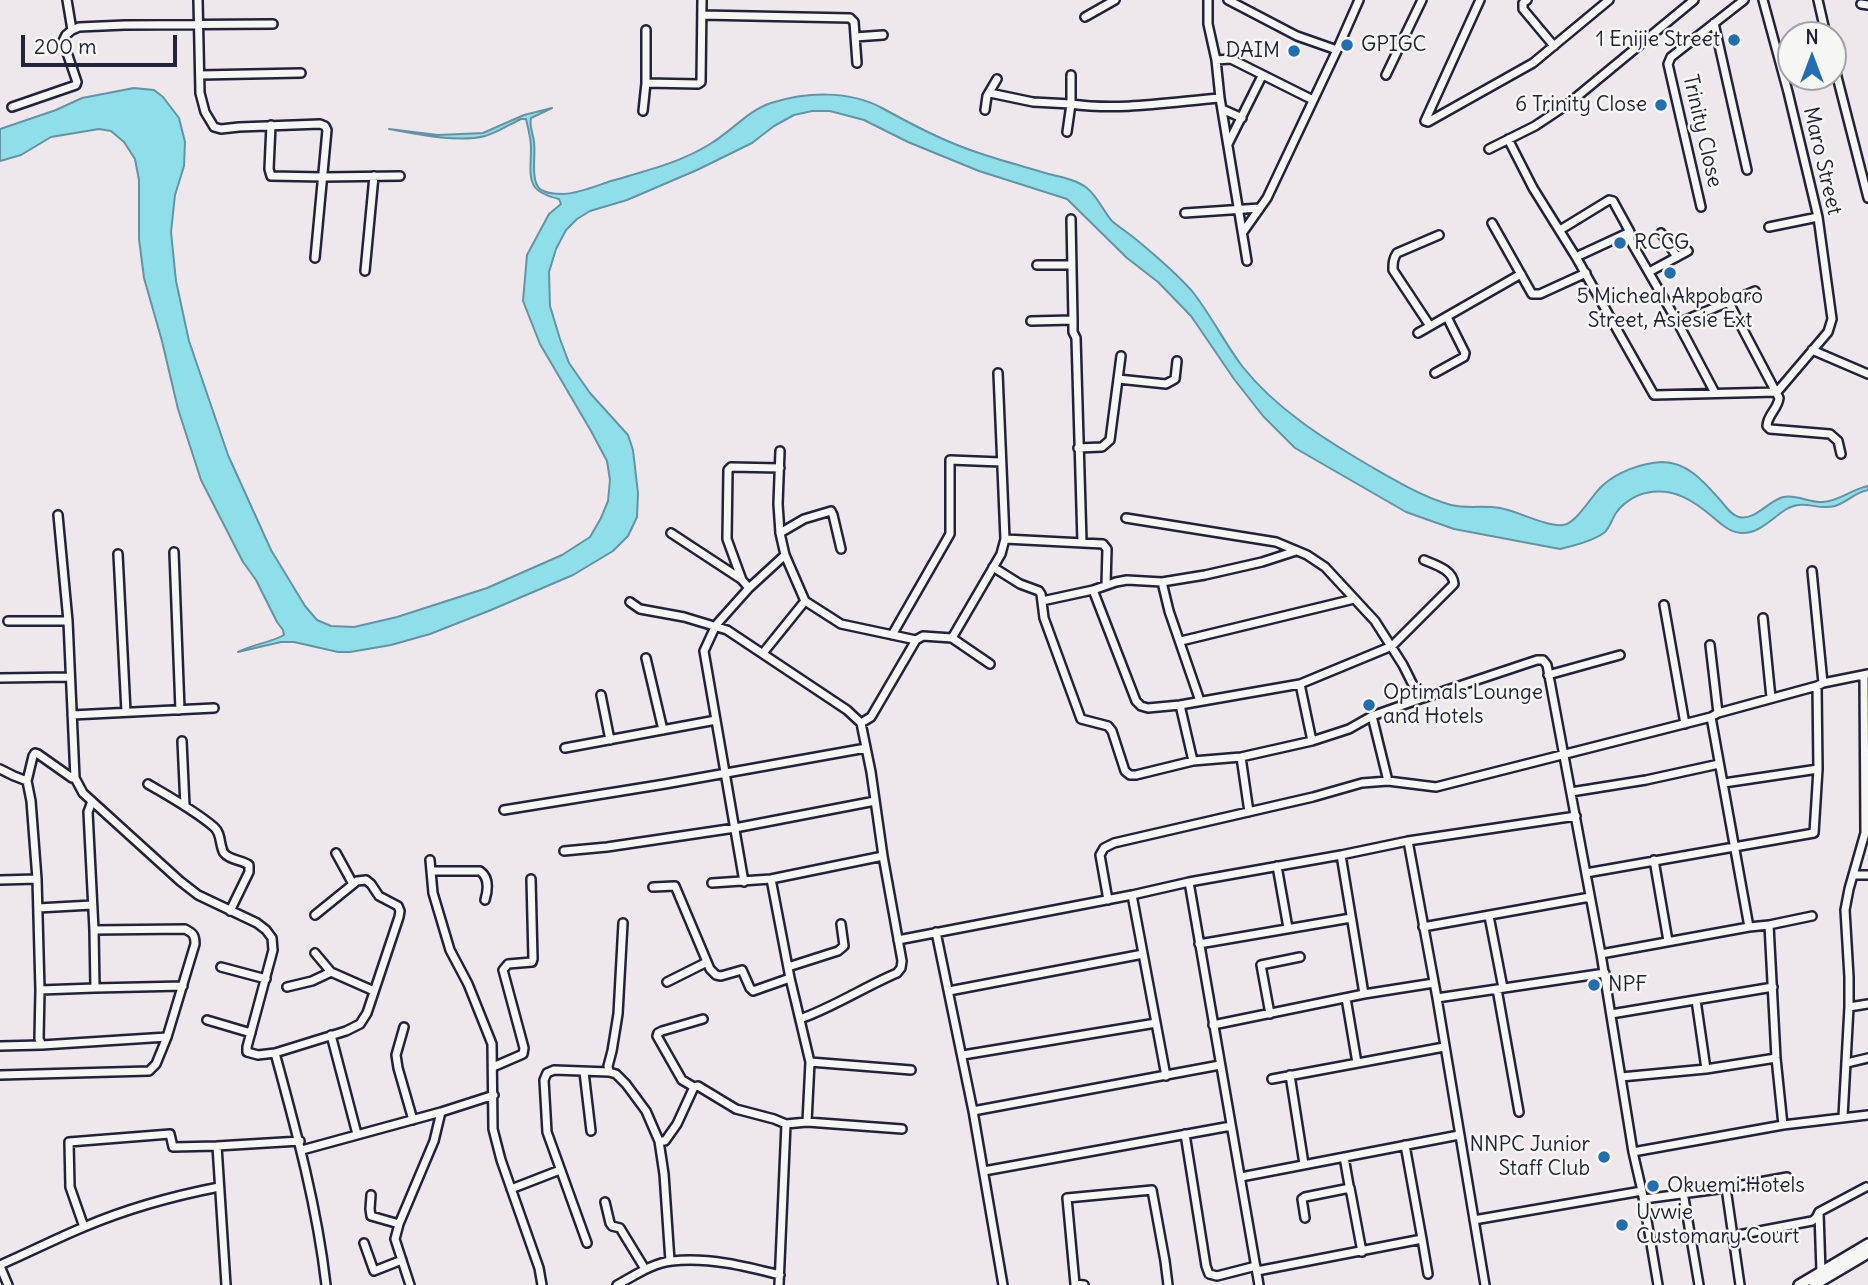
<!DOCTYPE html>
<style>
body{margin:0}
#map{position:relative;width:1868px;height:1285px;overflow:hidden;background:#eee7ec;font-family:Delius,sans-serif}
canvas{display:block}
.north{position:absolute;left:1777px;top:21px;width:70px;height:70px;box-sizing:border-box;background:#f6f6f2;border:2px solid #a1a1a9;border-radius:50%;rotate:0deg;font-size:19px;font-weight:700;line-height:28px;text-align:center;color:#22223b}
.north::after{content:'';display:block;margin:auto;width:24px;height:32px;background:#1f6fb2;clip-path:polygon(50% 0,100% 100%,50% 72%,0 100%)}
.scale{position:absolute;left:21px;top:35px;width:156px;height:32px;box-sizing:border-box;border:4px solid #22223b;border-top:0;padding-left:9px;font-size:21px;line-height:24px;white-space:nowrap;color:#22223b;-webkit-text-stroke:5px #f6f6f2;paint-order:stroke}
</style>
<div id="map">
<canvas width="1868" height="1285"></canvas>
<div class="north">N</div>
<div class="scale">200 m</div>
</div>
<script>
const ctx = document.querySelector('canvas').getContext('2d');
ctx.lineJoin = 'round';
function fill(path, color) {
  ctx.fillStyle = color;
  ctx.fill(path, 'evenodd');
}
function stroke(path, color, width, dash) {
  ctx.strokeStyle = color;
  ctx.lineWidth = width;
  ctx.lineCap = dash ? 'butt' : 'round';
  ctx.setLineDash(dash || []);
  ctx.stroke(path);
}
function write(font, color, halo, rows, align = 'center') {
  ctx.font = font + ' Delius,sans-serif';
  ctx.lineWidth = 5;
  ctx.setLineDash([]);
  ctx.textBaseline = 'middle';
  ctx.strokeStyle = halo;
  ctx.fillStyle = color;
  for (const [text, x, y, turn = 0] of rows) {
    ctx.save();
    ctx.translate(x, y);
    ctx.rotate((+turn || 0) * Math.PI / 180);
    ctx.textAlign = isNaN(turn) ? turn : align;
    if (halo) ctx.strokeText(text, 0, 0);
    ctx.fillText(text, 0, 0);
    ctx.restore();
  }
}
const water = new Path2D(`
 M134,88l20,2 9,7 16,21 6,24 -1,24 -9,29 -4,37 5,49 13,60 39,114 43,95 34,56 12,14 14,6 23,1 43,-10 90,-29 75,-33 28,-18 11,-19 7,-17 2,-21 -3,-19 -16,-30 -51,-87 -17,-43 4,-46 22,-41 12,-10 -2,-5c-35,-8 -28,-22 -28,-52 0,-9 -3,-19 -5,-28h-5c-11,5 -24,14 -36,17 -27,7 -69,-2 -96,-7l49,6 45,-2 41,-18 28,-7 -21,10c-2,10 2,14 3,24 2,12 -4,38 6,47 6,5 16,5 24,5 16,-1 32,-8 47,-13 34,-10 69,-18 99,-37 21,-12 37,-33 61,-41 35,-11 78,-13 111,5 31,17 63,34 97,45 23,8 47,14 70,21 12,3 28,6 38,14 11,9 16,23 25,33 8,7 18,13 26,20 18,15 38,32 54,50 19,24 32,51 50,75 34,43 82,73 128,100 26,15 53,31 81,39 17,4 32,0 49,3 18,3 46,19 63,17 13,-1 29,-30 39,-39 15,-14 39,-23 60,-24 26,0 43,21 59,39 5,6 10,14 18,16 16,4 29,-16 44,-20 14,-3 26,6 40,5 17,-1 29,-13 45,-16v4c-13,2 -20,12 -33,16 -15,4 -25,-3 -37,-1 -19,2 -33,29 -57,28 -11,-1 -19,-8 -27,-15 -20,-17 -40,-31 -68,-25 -11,2 -24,11 -30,20 -4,6 -6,14 -11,19 -10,8 -32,14 -45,17l-106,-20 -48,-17 -111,-64 -32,-32 -29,-37 -43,-63 -33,-34 -31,-24 -60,-59 -88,-28 -71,-29 -44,-22 -34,-9h-18l-18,4 -20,11 -22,17 -55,27 -70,30 -37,11 -13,8 -11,11 -10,19 -7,23 1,34 10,33 9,24 21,30 38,42 5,15 5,43 -1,24 -9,19 -15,15 -40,24 -82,35 -61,24 -39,11 -41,7h-12l-44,-10h-13l-43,10c15,-8 32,-9 46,-17l-1,-5 -6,-8 -21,-42 -13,-18 -42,-82 -23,-71 -16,-68 -18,-63 -5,-39v-59l-4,-21 -11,-17 -13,-11 -12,-2 -48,8 -30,18 -21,6v-32l56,-19 26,-12z`);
fill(water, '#8fdfea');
stroke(water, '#6393a4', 2);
const minor = new Path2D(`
 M67,0l5,30
 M198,0l2,93 5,19 9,15 7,2 18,-2 81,-3 5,2 2,4 -12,128
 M1228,0l69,36 40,14
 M1527,0l-4,3v6l31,37
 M1818,0l8,35
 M1861,4l7,1
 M702,15l148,3 4,4 3,41
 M1085,17l30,-17
 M1714,23l33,147
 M855,37l28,-2
 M1216,60l15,-1 82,41
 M1833,61l35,137
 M200,75l101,-2
 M1386,75l36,-75
 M646,83l52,1 3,-2 1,-82
 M990,93l43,9 38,2v-29
 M1220,98l27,163
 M12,107l64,-22 1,-3 -14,-41 3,-6 6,-5 7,-3 46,-2 148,-1
 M1222,109l20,9
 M985,110l2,-14 10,-17
 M643,111l3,-28v-53
 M1425,121l3,1 105,-59 76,-63
 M1425,121l55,-121
 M271,125l-2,44 2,7 52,1 77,-1
 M1067,132l4,-28c49,7 100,-2 149,-6l-4,-38 -8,-36v-24
 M1508,139l25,49 43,69 78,138 123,-3 51,-60 4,-13 -14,-102 -30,-125 -25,-92
 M1228,144l34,-68
 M1489,149l46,-23 33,-22 126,-104
 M1701,207l-33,-143 3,-7 73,-57
 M1185,213l75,-5
 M1071,219l2,101v12l3,6 6,204
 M1492,223l40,71h8l46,-21
 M1769,227l49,-10
 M1560,230l49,-30 4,1 17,31v8l48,83 77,-32
 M1243,232l24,-34 70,-148 22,-50
 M1661,233l16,24
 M1576,257l54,-25
 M1037,265h34
 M365,271l9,-95
 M1649,272l39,-21
 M1728,301l51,97c-1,11 -12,17 -12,28l3,3 60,5 8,7 3,13
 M1031,321l42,-1
 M1678,323l37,70
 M1430,326l-37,-56c0,-7 0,-11 4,-17l42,-18
 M1418,333l103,-59
 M1812,350l56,24
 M1435,373l29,-16 1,-4 -18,-36
 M1118,379l48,5 9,-5 2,-18
 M1078,448l24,-1 8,-7 11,-84
 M780,451l-2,53 2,29 5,22 20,46 36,23 75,16 7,-4 29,2 49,-84 4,-15 -7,-166
 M780,468l-49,-1 -3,3 -1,69 15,41 7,8 36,-33
 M58,515l10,106 7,157 8,15 97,88 18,14 59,28 9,7 6,8 1,12 -26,97v5l11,3 17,-2 71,-22 14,-7 7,-11 32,-96 1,-6 -2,-5 -19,-10 -8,-12 -5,-4 -9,1 -42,34
 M1126,518l150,24 31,13 18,12 50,54 28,44 17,34 117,-39h6l4,5 54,289 32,198 9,39 16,94
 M671,533l70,46
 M780,533l24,-14 27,-8 2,4 8,34
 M1005,539l98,5 4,5 -1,36
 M174,552l6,158
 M118,554l8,158
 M993,567l27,17 19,7 2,3 3,24 37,101 27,7 4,5 13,40 5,4h6l57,-14 48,-4 71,-16 37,-12 23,-13 48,-17
 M1812,571l11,112
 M1162,582l7,29 31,90
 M1093,590l43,111 5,5 7,2 32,-3 120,-21 92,-38 62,-62c-1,-14 -18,-19 -30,-24
 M1042,601l51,-11 23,-8 11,-2 35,2 43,-7 57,-13 34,-11
 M630,602l10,7 44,8 43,13 120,80 14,13 10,49 12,84 19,105 -1,7 -4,5c-33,14 -63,34 -97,46
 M1664,605l21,119
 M1763,618l8,80
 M8,621h60
 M892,635l58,-101v-74l51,2
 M952,638l38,26
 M1181,641l173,-42
 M1710,645l8,68
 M763,653l42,-52
 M646,658l17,72
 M1548,675l72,-20
 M0,678l70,-1
 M1300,684l12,57
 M601,695l9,45
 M1180,705l13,56
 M72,715l142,-7
 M1372,716l16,65
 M1711,717l38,210
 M861,723l10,-6 7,-12 38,-65
 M182,741l3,65
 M565,748l151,-28
 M1241,757l8,55
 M0,769l14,7 13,5
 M75,778h-3l-34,-24 -3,-1 -2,3 -6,25 4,20 6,78 3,111 -1,49 3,6 125,-8 28,-93c0,-9 -2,-11 -10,-15l-91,1 -6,-118 4,-11
 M1724,783l94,-14
 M148,784c22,13 46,26 66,43 8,7 5,18 10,26 5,7 18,7 25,12v7l-19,39
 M1571,792l75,-12 73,-16
 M504,810l161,-26 201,-36
 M1408,841l29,157 48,287
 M564,851l43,-4 128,-19 140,-27
 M336,853l17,31
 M1341,855l23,139
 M430,860l3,33 17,57 18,34 24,60 1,85 8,31 38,108 3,17
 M1654,860l14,81
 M1277,866l11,62
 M431,871h49c10,7 8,19 5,29
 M1586,873l228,-40 4,-64 -1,-83
 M1853,875h15
 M771,879l19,99 20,84 -3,60
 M0,880l37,-1
 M744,882l-40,-231 12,-26 33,-37
 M1189,882l70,403
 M712,883l59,-4 112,-23
 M653,887l22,-1 35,83 6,6 5,1 21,-6 8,18 3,3 37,-13
 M1132,895l34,181
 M1108,900l-8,-45 4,-7 10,-5 199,-46 49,-14 26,-2 48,6 275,-70 7,-4 99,-27 6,-3 45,-9
 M38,908l54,-3
 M1489,916l14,72
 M623,923l-5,91 -6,37 -4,15 1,6 7,2 10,10 20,27 13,30 5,33 6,87
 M1769,925l7,133 7,67 85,-10
 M1423,927l167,-30
 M936,932l37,179 30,174
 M898,940l234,-45 57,-13 152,-27 67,-14 168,-25
 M1199,944l152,-26
 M315,953l16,19
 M1601,954l148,-27 20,-2 43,-9
 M221,967l45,12
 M788,967l50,-16 6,-5 -3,-22
 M667,982l40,-20
 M287,987l25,-6 19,-9 43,19
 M95,988l88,-2
 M1497,989l22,123
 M40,990l55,-2 -1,-58
 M949,991l194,-37
 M1346,998l11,65
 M1437,998l168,-25
 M1696,1000l10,69
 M1849,1007l19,-3
 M1270,1014l-9,-49 39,-8
 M1611,1014l162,-27
 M703,1019l-41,12 -4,2 -1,3 25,44 12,7 4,-1 38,23 38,10 12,5 21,-2 95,7
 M207,1020l44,13
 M1213,1025l151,-31 70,-11
 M404,1027l-8,28 2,13 15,52
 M331,1035l26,99
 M0,1046l42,-1
 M275,1053c21,77 42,153 51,232
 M963,1055l193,-32
 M810,1062l101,8
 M1847,1063l21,-5
 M493,1067l30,-13 1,-6 -21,-78 5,-6 24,-2 1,-3 -2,-80
 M584,1072l7,59
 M0,1075l149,-4 7,-7 11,-27
 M1290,1075l14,89
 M1621,1077l85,-8 70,-11
 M1272,1079l172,-32
 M973,1111l247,-46
 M1843,1117l6,-110v-30l-4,-67 4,-21 16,-56 -1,-158
 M1185,1134l21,132 3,8 8,2 39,-10
 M659,1141h6l12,-17 17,-37
 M217,1146l9,139
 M302,1150l139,-38 53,-17
 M1633,1152l150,-27
 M1344,1157l6,34
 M984,1171l247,-45
 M1241,1177l218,-42
 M1726,1188l61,-11
 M511,1189l49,-19
 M1683,1192l16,93
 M371,1195l-1,14 1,7 28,8
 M1644,1199l82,-11 14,97
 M605,1202l5,21 2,3 8,2 25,41
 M1819,1213l2,59
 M1305,1218l-3,-19 3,-2 45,-9 12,64
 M1474,1220l168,-29
 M84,1227l-14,-40 -1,-45 101,-8 3,13 44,-1 83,-5
 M1733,1236l79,-15 4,-3 3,-6 47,-25
 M1422,1239l6,35
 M364,1243l10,28 28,-11
 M587,1243l-40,-111 -3,-52 3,-7 7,-3 55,2
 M0,1265c28,-12 55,-26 84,-38 42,-18 89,-31 135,-40
 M0,1266l8,19
 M1257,1271l165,-32 -17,-94
 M410,1285l-15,-46 4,-15 35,-83 7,-29
 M617,1285c17,-9 35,-22 55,-24 36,-4 73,5 108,14
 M779,1285l7,-161
 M1084,1285l-9,-1 -8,-86 85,-8 13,71 3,24`);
const major = new Path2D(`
 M1799,1285l69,-41
 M1814,1285l54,-32`);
stroke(minor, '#22223b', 12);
stroke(major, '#22223b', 14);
stroke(minor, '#f6f6f2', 7);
stroke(major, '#f6f6f2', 9);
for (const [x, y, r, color] of [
 [1734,40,7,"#1f6fb2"],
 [1347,45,7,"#1f6fb2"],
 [1294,51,7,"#1f6fb2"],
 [1661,105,7,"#1f6fb2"],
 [1620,243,7,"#1f6fb2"],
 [1670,273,7,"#1f6fb2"],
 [1369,705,7,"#1f6fb2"],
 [1594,985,7,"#1f6fb2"],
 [1604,1157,7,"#1f6fb2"],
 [1653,1186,7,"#1f6fb2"],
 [1622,1225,7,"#1f6fb2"]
]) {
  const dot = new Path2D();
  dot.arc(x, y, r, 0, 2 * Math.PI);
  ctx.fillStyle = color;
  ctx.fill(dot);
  stroke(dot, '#f6f6f2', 2.5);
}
write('21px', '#22223b', '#f6f6f2', [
 ["1 Enijie Street",1720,40,"right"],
 ["GPIGC",1361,45],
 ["DAIM",1280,51,"right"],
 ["6 Trinity Close",1647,105,"right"],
 ["RCCG",1634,243],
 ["5 Micheal Akpobaro",1670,297,"center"],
 ["Street, Asiesie Ext",1670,321,"center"],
 ["Optimals Lounge",1383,693],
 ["and Hotels",1383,717],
 ["NPF",1608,985],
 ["NNPC Junior",1590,1145,"right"],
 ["Staff Club",1590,1169,"right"],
 ["Okuemi Hotels",1667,1186],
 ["Uvwie",1636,1213],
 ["Customary Court",1636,1237]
], 'left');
write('21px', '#22223b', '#f6f6f2', [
 ["Trinity Close",1702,131,77],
 ["Maro Street",1822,161,77]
]);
</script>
